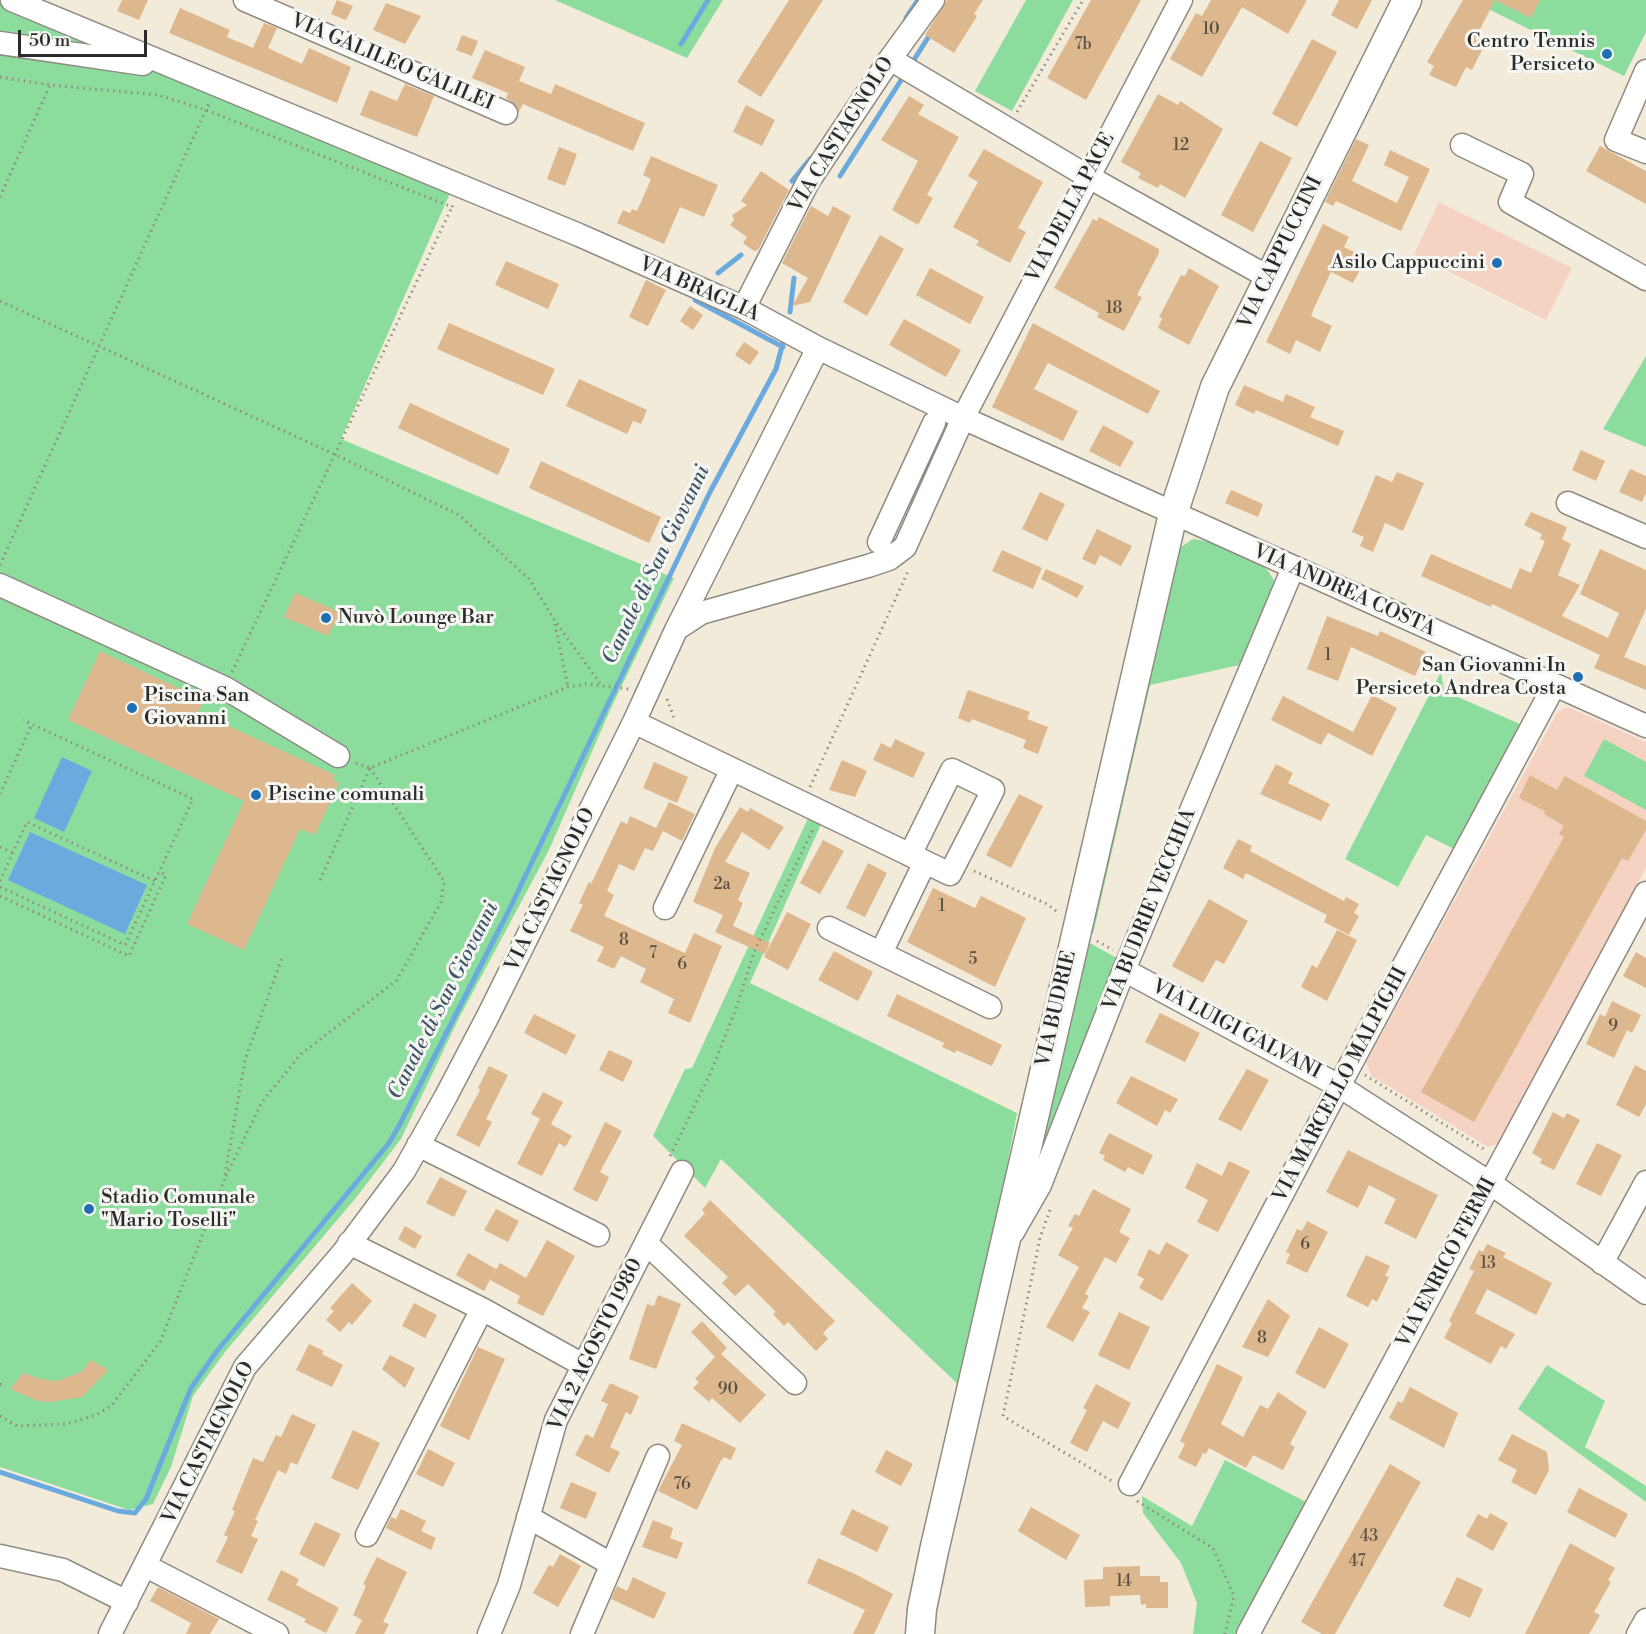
<!DOCTYPE html>
<meta charset="utf-8">
<style>
body{margin:0}
#map{position:relative;width:1646px;height:1634px;overflow:hidden;background:#f3ebda;font-family:"Libre Bodoni",serif}
canvas{display:block}
.scale{position:absolute;left:18px;top:30px;width:129px;height:27px;box-sizing:border-box;border:3px solid #2b2b2b;border-top:0;padding-left:8px;font-size:18px;line-height:21px;white-space:nowrap;color:#2b2b2b;-webkit-text-stroke:4px #f6f6f2;paint-order:stroke}
</style>
<div id="map">
<canvas width="1646" height="1634"></canvas>
<div class="scale">50 m</div>
</div>
<script>
const ctx = document.querySelector('canvas').getContext('2d');
ctx.lineJoin = 'round';
function fill(path, color) {
  ctx.fillStyle = color;
  ctx.fill(path, 'evenodd');
}
function stroke(path, color, width, dash) {
  ctx.strokeStyle = color;
  ctx.lineWidth = width;
  ctx.lineCap = dash ? 'butt' : 'round';
  ctx.setLineDash(dash || []);
  ctx.stroke(path);
}
function write(font, color, halo, rows, align = 'center') {
  ctx.font = font + ' "Libre Bodoni",serif';
  ctx.lineWidth = 6;
  ctx.setLineDash([]);
  ctx.textBaseline = 'middle';
  ctx.strokeStyle = halo;
  ctx.fillStyle = color;
  for (const [text, x, y, turn = 0] of rows) {
    ctx.save();
    ctx.translate(x, y);
    ctx.rotate((+turn || 0) * Math.PI / 180);
    ctx.textAlign = isNaN(turn) ? turn : align;
    if (halo) ctx.strokeText(text, 0, 0);
    ctx.fillText(text, 0, 0);
    ctx.restore();
  }
}
fill(new Path2D(`
 M1439,202l133,66 -26,52 -132,-66z
 M1568,707l78,35v126l-149,276 -9,3 -116,-71 -6,-13 192,-352z`), '#f6d2c3');
fill(new Path2D(`
 M0,0h19l437,180 -115,259 333,139 -63,130 -62,142 -90,168 -58,121 -46,60 -130,153 -32,44 -22,71 -18,37 -24,6 -129,-43z
 M555,0h168l-36,58z
 M1026,0h47l-61,111 -37,-20z
 M1470,0h176v32l-22,44z
 M1646,356v91l-43,-18z
 M1193,539c19,2 58,16 72,29 5,4 8,11 11,16l-28,79 -98,22 -57,249 -7,-4 89,-379z
 M1441,672l3,19 76,33 -66,125 -28,-14 -28,52 -53,-28z
 M1604,739l42,23v48l-62,-34z
 M809,816l13,6 -72,161 267,130 -53,277 -243,-231 -16,29 -52,-52 32,-67 7,-1z
 M1083,939l37,21 -87,227z
 M1547,1365l58,36 -20,46 61,39v16l-128,-93z
 M1225,1460l83,43 -73,131h-42l4,-31 -16,-40 -38,-50 -1,-17 50,30z`), '#8cdd9d');
fill(new Path2D(`
 M62,757l30,14 -28,61 -30,-14z
 M30,832l117,53 -22,49 -117,-54z`), '#6baade');
stroke(new Path2D(`
 M906,18l12,-18
 M681,44l27,-44
 M910,66l21,-33
 M840,176l65,-102
 M792,181l18,-22
 M718,273l23,-18
 M695,293v7l88,47
 M790,312l4,-34
 M0,1472l118,39 17,2 11,-14 45,-111 26,-37 172,-208 11,-19 108,-212 202,-420 66,-123 8,-30`), '#6baade', 5);
fill(new Path2D(`
 M122,0h26l-9,20 -22,-9z
 M337,0l16,6 -7,14 -15,-6z
 M789,0h34l-62,97 -24,-15z
 M947,0h36l-9,14 3,2 -23,37 -29,-18z
 M1091,0h50l-55,100 -39,-22z
 M1211,0h96l-19,34 -46,-27 -40,70 -32,-18 26,-46 6,3z
 M1339,0h33l-15,29 -26,-14z
 M1463,0h32l-20,39 10,5 -13,26 -6,-3 -10,20 -27,-12 5,-9 -7,-4z
 M1495,0h45l-9,18z
 M386,3l35,13 -16,28 -32,-14z
 M180,8l50,22 -3,7 26,11 11,-25 13,5 -9,20 34,16 7,-16 42,19 -14,36 -168,-70z
 M462,35l16,6 -6,15 -16,-6z
 M1312,39l25,13 -40,75 -25,-13z
 M485,50l40,17 -6,14 32,13 4,-10 90,39 -12,28 -110,-47 -4,8 -3,-7 -10,-7 2,-5 -36,-15z
 M405,84l29,12 -17,41 -57,-22 10,-25 27,11z
 M1158,94l20,11 2,-4 43,28 -38,69 -25,-14 -2,4 -20,-10 3,-5 -20,-11z
 M909,96l15,9 -6,9 41,23 -32,58 6,3 -15,27 -26,-15 26,-49 -37,-21z
 M746,105l29,15 -13,26 -29,-14z
 M1356,139l13,6 -17,36 45,22 12,-26 -25,-12 6,-15 40,19 -29,62 -65,-30 -3,5 -8,-4z
 M1260,141l32,17 -39,74 -32,-17z
 M1600,146l46,25v33l-60,-33z
 M559,147l18,7 -12,32 -18,-7z
 M984,149l59,33 -25,46 8,4 -16,31 -34,-18 3,-4 -26,-14 25,-45 -10,-6z
 M651,156l67,29 -14,32 -24,-10 -16,37 -47,-21 6,-13 7,3 2,-4 5,2 14,-32 -8,-4z
 M761,171l28,19 -31,60 -4,1 -11,-8 4,-6 -17,-12 4,-5 -2,-5 15,-10 -6,-4z
 M811,206l17,10 5,-10 18,10 -41,86 -18,4 16,-28 -26,-15z
 M1099,217l60,32v4l-22,42 5,2 -18,34 -27,-14 2,-4 -45,-25 39,-69 4,2z
 M1323,224l26,13 -5,10 22,11 -13,25 -22,-11 -16,34 -4,10 21,10 -12,26 -24,-12 -6,14 -24,-12z
 M880,235l24,14 -37,67 -24,-14z
 M506,261l53,23 -11,25 -53,-24z
 M930,268l54,29 -14,27 -54,-29z
 M1189,268l30,18 -30,59 -31,-17 4,-10 -3,-1 22,-42 4,1z
 M646,280l20,10 -18,36 -19,-9z
 M690,306l13,9 -10,15 -13,-9z
 M904,319l57,31 -15,27 -57,-32z
 M449,323l106,46 -12,26 -106,-46z
 M1033,323l127,68 -12,23 -100,-51 -14,26 44,22 -15,30 -71,-34z
 M744,342l15,10 -9,13 -15,-10z
 M579,379l68,31 -6,14 -8,-3 -6,13 -61,-28z
 M1244,385l39,17 3,-8 29,13 -5,10 34,14 -6,15 -82,-36 -2,4 -19,-9z
 M410,403l100,46 -12,26 -100,-47z
 M1103,425l31,17 -14,25 -31,-16z
 M1581,450l24,11 -9,20 -24,-11z
 M541,461l120,56 -12,26 -120,-55z
 M1630,469l16,7v17l-4,9 -23,-10z
 M1397,472l27,11 -21,48 -18,-8 -12,29 -13,-6 4,-9 -12,-5 24,-57 16,7z
 M1231,490l32,14 -5,13 -33,-14z
 M1040,492l25,12 -18,37 -25,-12z
 M1531,512l36,15 -5,12 9,5 -13,31 22,10 -18,31 46,22 11,-25 -39,-19 20,-45 46,21v39l-22,48 22,9v24l-52,-22 6,-13 -108,-51 -1,3 -70,-31 10,-22 80,35 9,-21 11,5 14,-32 -5,-2 2,-5 -18,-9z
 M1097,529l35,17 -11,20 -21,-11 -5,10 -13,-6z
 M1002,550l40,18 -9,21 -41,-18z
 M1046,569l38,17 -7,12 -36,-19z
 M295,593l45,19 -12,24 -44,-19z
 M1327,616l51,20 2,-5 46,21 -11,24 -64,-29 -13,34 -31,-12z
 M100,651l104,49 -6,12 137,63 -2,5 6,3 -24,52 -15,-6 -56,121 -57,-26 57,-123 -176,-81z
 M968,690l62,22 -3,7 21,8 -10,27 -15,-6 3,-8 -54,-21 -2,4 -12,-5z
 M1372,695l25,13 -25,48 -44,-23 -7,12 -50,-25 12,-24 70,36z
 M895,739l30,14 -12,25 -40,-18 8,-17 10,5z
 M842,760l25,11 -12,26 -26,-7z
 M654,762l34,15 -11,26 -34,-15z
 M1276,764l17,9 -5,10 42,21 -9,17 -61,-27z
 M1530,775l27,15 8,-14 81,45v9l-18,31 -6,-3 -148,264 -53,-30 143,-255 -5,-3 5,-8 -20,-12 1,-3 -26,-13z
 M1019,794l24,12 -32,62 -25,-13z
 M669,802l26,12 -13,27 -19,-10 -10,20 -8,-3 -11,23 -15,-7 -12,27 7,4 -10,21 81,37 9,-20 28,13 -32,77 -22,-10 6,-14 -34,-17 6,-13 -25,-13 -7,13 -17,-8 7,-14 -34,-16 13,-26 -4,-2 10,-21 2,2 30,-63 6,3 3,-8 26,12z
 M740,807l8,5 2,-4 34,19 -15,23 -27,-18 -17,30 25,11 -12,27 5,3 -10,23 37,17 -5,11 -50,-22 8,-17 -30,-13 22,-54z
 M1238,839l14,7 -2,5 94,50 2,-4 13,7 -5,9 5,3 -10,19 -25,-13 3,-7 -81,-42 -3,6 -20,-11z
 M823,840l21,11 -24,43 -20,-11z
 M868,863l19,10 -22,44 -19,-9z
 M933,888l42,20 6,-12 45,22 -31,69 -88,-45z
 M1209,899l39,22 -24,43 -8,-4 -13,23 -31,-17z
 M787,912l24,12 -23,46 -24,-13z
 M1337,930l20,10 -30,61 -26,-14 11,-22 5,3z
 M834,951l39,21 -15,29 -40,-21z
 M1636,952l10,6v30l-23,-12z
 M897,994l105,51 -10,21 -36,-16 -1,3 -13,-6 2,-4 -57,-27z
 M1612,1001l29,14 -9,18 -5,-3 -13,28 -28,-14 14,-30 5,3z
 M1160,1013l40,20 -15,29 -40,-20z
 M534,1014l42,21 -10,20 -42,-22z
 M609,1050l24,11 -10,21 -24,-12z
 M1635,1065l11,6v33l-7,13 -23,-12z
 M489,1066l19,9 -22,44 6,3 -13,25 -23,-12 24,-45 -2,-2z
 M1247,1069l22,11 -28,51 -23,-12z
 M1131,1076l47,23 -8,14 -5,-3 -8,16 -41,-23z
 M543,1092l20,10 -12,22 21,12 -7,11 -6,-4 -17,33 -25,-12 23,-45 -9,-5z
 M1553,1112l11,6 3,-5 13,7 -26,50 -14,-7 2,-4 -10,-6z
 M605,1122l17,9 -22,41 9,5 -12,25 -24,-12z
 M1109,1133l44,22 -10,20 -15,-8 -3,5 -22,-12 2,-4 -6,-3z
 M1597,1143l25,12 -21,41 -25,-12z
 M1348,1150l90,45 -22,44 -32,-16 12,-24 -27,-14 -11,23 -32,-16z
 M1229,1161l21,10 -32,61 -21,-10 11,-22 -23,-12 12,-25 25,13z
 M440,1177l27,14 -13,26 -28,-14z
 M1093,1189l38,20 -12,23 11,6 -14,25 -11,-6 -20,37 4,2 -7,12 8,4 -17,30 -27,-15 33,-60 -21,-12 15,-27 -5,-2 7,-12 4,2z
 M710,1200l125,121 -12,12 5,6 -12,12 -28,-29 -4,4 -11,-12 3,-2 -28,-28 -13,12 -13,-13 6,-6 -44,-41 21,-23 -3,-3z
 M496,1209l23,12 -11,21 -24,-12z
 M1307,1221l21,11 -21,41 -21,-10 4,-9 -4,-2 11,-23 5,2z
 M405,1226l17,10 -7,13 -17,-10z
 M547,1240l28,16 -32,60 -26,-13 3,-7 -30,-16 10,-17 26,15z
 M1166,1242l23,13 -27,46 -23,-13 5,-9 -7,-4 12,-26 10,6z
 M1487,1244l19,9 -3,4 49,26 -16,32 -49,-26 -12,24 40,21 -9,15 -5,-3 -10,18 -47,-26 8,-15 -3,-2 25,-50 -5,-2 10,-19 4,2z
 M468,1253l28,16 -12,22 -28,-16z
 M1366,1255l24,11 -5,10 4,1 -12,25 -5,-3 -4,8 -22,-11z
 M352,1283l20,18 -20,24 -3,-3 -9,10 -14,-12 8,-9 -4,-3z
 M658,1295l23,9 -25,65 -27,-10 18,-55 7,2z
 M1268,1299l22,17 -22,41 -26,-10z
 M414,1303l23,12 -12,23 -23,-12z
 M1119,1312l31,15 -21,43 -31,-15z
 M702,1321l25,27 -6,6 45,41 -26,28 -28,-25 -3,4 -16,-14 6,-6 -4,-3 20,-22 -24,-25z
 M1319,1327l30,17 -24,45 -30,-16z
 M309,1344l15,7 -2,3 21,11 -11,22 -36,-17z
 M478,1347l27,12 -36,81 -29,-14z
 M390,1355l25,13 -10,20 -23,-19z
 M91,1360l17,10 -26,27 -31,5 -13,-1 -28,-12 13,-16 18,6 16,2 24,-9z
 M1217,1364l26,13 -22,47 22,13 17,-32 8,4 10,-17 29,20 -17,32 5,3 -12,23 -30,-15 -7,13 -37,-20 -3,6 -3,-1 -7,14 -18,-9 7,-14 -5,-3z
 M610,1383l29,13 -8,19 -5,-3 -16,35 10,5 -11,21 -34,-18 11,-21 7,4 15,-34 -7,-3z
 M1096,1384l35,19 -13,26 -15,-8 -16,31 -17,-9 17,-33 -4,-2z
 M1410,1387l48,26 -14,35 -55,-30 9,-17 4,2z
 M292,1414l24,11 -19,40 -6,-3 -5,12 -8,-4 -23,50 3,1 -7,15 7,3 -16,35 -26,-12 12,-25 -4,-2 11,-24 -3,-1 21,-52 10,4 13,-27 5,2z
 M682,1423l54,25 -5,12 -7,-3 -4,5 -23,48 -39,-19 24,-46 -8,-4z
 M353,1430l27,13 -22,47 -27,-12z
 M1512,1434l35,18 2,18 -13,25 -25,-13 6,-12 -19,-10z
 M428,1449l27,14 -12,24 -27,-13z
 M886,1450l27,14 -12,22 -26,-14z
 M1390,1464l31,18 -86,152h-13l-21,-12z
 M571,1482l26,11 -11,26 -26,-11z
 M1579,1488l49,26 -13,24 -48,-26z
 M1031,1507l49,28 -14,25 -48,-29z
 M401,1509l25,12 -5,10 15,7 -5,12 -45,-22 5,-11 5,2z
 M852,1509l37,18 -12,25 -37,-18z
 M1490,1513l18,10 -15,28 -27,-15 12,-22 9,5z
 M653,1520l20,8 -3,10 13,5 -6,16 -35,-12z
 M315,1522l26,12 -17,33 -25,-13z
 M1570,1543l45,25 -7,12 3,2 -17,30 6,3 -11,19h-64z
 M560,1554l21,12 -23,41 -25,-14 16,-28 4,2z
 M377,1557l30,15 -24,50 6,2 -5,10h-29l7,-14 -9,-5 13,-29 -3,-2z
 M818,1558l37,16 38,20 -19,40h-21l12,-24 -58,-27z
 M1140,1566v10h20v6h8v26h-22v-4l-5,1 -1,-10 -30,1v10l-25,1 -1,-27 19,-1v-12z
 M281,1570l18,9 -3,6 43,23 -13,25 -22,-11 2,-3 -39,-19z
 M633,1577l33,16 -12,26 -43,-20 6,-13 10,5z
 M1457,1577l26,12 -13,29 -27,-12z
 M158,1587l61,32 -9,15h-24l5,-11 -41,-22z`), '#ddb78d');
const minor = new Path2D(`
 M12,0l567,235 165,73 74,40 145,70 683,308
 M245,0l261,113
 M0,43l143,21
 M890,59l197,117 181,101
 M1646,71l-30,69 30,12
 M1462,145l60,29 -12,28 136,77
 M744,308l64,-126 82,-123 43,-59
 M1568,503l78,34
 M879,542l55,-119
 M0,585l225,103 113,68
 M678,628l23,-15 167,-47 21,-7 16,-12 58,-129 218,-418
 M634,722l316,152 43,-84 -41,-20 -42,85
 M665,908l67,-139
 M829,928l161,79
 M881,953l44,-91
 M1124,970l215,116 151,97 156,110
 M418,1145l180,90
 M1013,1232l27,-47 84,-215 169,-402
 M349,1243l133,66 101,56
 M646,1243l149,140
 M1602,1263l44,-81
 M1130,1484l209,-398 215,-400
 M528,1517l83,47
 M367,1535l115,-226
 M0,1556l63,14 64,32
 M146,1566l131,68
 M110,1634l135,-267 97,-113 62,-83 41,-73 43,-82 146,-294 42,-92 142,-282
 M489,1634l20,-49 47,-165 126,-248
 M582,1634l76,-178
 M1248,1634l398,-741
 M1638,1634l8,-14`);
const major = new Path2D(`
 M920,1634l2,-25 12,-58 239,-1037 42,-127 192,-387`);
stroke(minor, '#8f8b82', 25);
stroke(major, '#8f8b82', 31);
stroke(new Path2D(`
 M0,77l50,8 108,10 48,15 246,97 2,-5
 M1017,112l66,-112
 M0,197l50,-112
 M0,301l334,153 125,61 70,64 26,42 47,65
 M0,565l209,-462
 M555,624l13,63
 M232,672l220,-465
 M667,699l8,22
 M356,763l14,5 198,-81 18,-3 43,5
 M810,787l99,-218
 M0,794l32,-70
 M0,847l13,6
 M974,871l73,33 12,9
 M320,880l50,-112
 M0,881l27,-59 128,59
 M0,887l125,58 68,-146 -170,-79
 M0,896l129,60 37,-81 -7,-3
 M1097,941l16,9
 M1365,1075l122,76
 M670,1156l41,-84 26,-66 17,-54 59,-123
 M226,1176l36,-74 39,-48 96,-74 44,-78 3,-21 -74,-113
 M1050,1210l-10,28 -37,178 109,65
 M0,1384l3,1
 M0,1416l17,10 49,-2 30,-9 15,-9 49,-64 64,-161 21,-121 37,-102
 M1137,1501l76,47 21,48 -9,38`), '#8f8b82', 3, [1.5, 4.5]);
stroke(minor, '#fff', 22);
stroke(major, '#fff', 28);
for (const [x, y, r, color] of [
 [1607,54,6,"#1f6fb2"],
 [1497,263,6,"#1f6fb2"],
 [326,618,6,"#1f6fb2"],
 [1578,677,6,"#1f6fb2"],
 [132,708,6,"#1f6fb2"],
 [256,795,6,"#1f6fb2"],
 [89,1209,6,"#1f6fb2"]
]) {
  const dot = new Path2D();
  dot.arc(x, y, r, 0, 2 * Math.PI);
  ctx.fillStyle = color;
  ctx.fill(dot);
  stroke(dot, '#f6f6f2', 2);
}
write('16px', '#584e44', null, [
 ["10",1211,30],
 ["7b",1083,45],
 ["12",1181,146],
 ["18",1114,309],
 ["1",1328,656],
 ["2a",722,885],
 ["1",942,907],
 ["8",624,941],
 ["7",653,954],
 ["5",973,960],
 ["6",682,965],
 ["9",1613,1027],
 ["6",1305,1245],
 ["13",1488,1264],
 ["8",1262,1339],
 ["90",728,1390],
 ["76",682,1485],
 ["43",1369,1537],
 ["47",1357,1562],
 ["14",1124,1582]
]);
write('20px', '#2b2b2b', '#f6f6f2', [
 ["Centro Tennis",1595,42,"right"],
 ["Persiceto",1595,65,"right"],
 ["Asilo Cappuccini",1485,263,"right"],
 ["Nuvò Lounge Bar",338,618],
 ["San Giovanni In",1566,666,"right"],
 ["Persiceto Andrea Costa",1566,689,"right"],
 ["Piscina San",144,696],
 ["Giovanni",144,719],
 ["Piscine comunali",268,795],
 ["Stadio Comunale",101,1198],
 ["\"Mario Toselli\"",101,1221]
], 'left');
write('20px', '#2b2b2b', '#f6f6f2', [
 ["VIA GALILEO GALILEI",392,63,23],
 ["VIA CASTAGNOLO",842,135,-58],
 ["VIA DELLA PACE",1071,208,-62],
 ["VIA CAPPUCCINI",1281,253,-64],
 ["VIA BRAGLIA",699,290,24],
 ["VIA ANDREA COSTA",1344,591,24],
 ["VIA CASTAGNOLO",551,890,-64],
 ["VIA BUDRIE VECCHIA",1150,910,-68],
 ["VIA BUDRIE",1057,1009,-77],
 ["VIA LUIGI GALVANI",1236,1030,28],
 ["VIA MARCELLO MALPIGHI",1341,1085,-62],
 ["VIA ENRICO FERMI",1447,1263,-62],
 ["VIA 2 AGOSTO 1980",596,1345,-64],
 ["VIA CASTAGNOLO",209,1443,-63]
]);
write('italic 21px', '#41576a', '#f6f6f2', [
 ["Canale di San Giovanni",657,565,-64],
 ["Canale di San Giovanni",444,1001,-63]
]);
</script>
